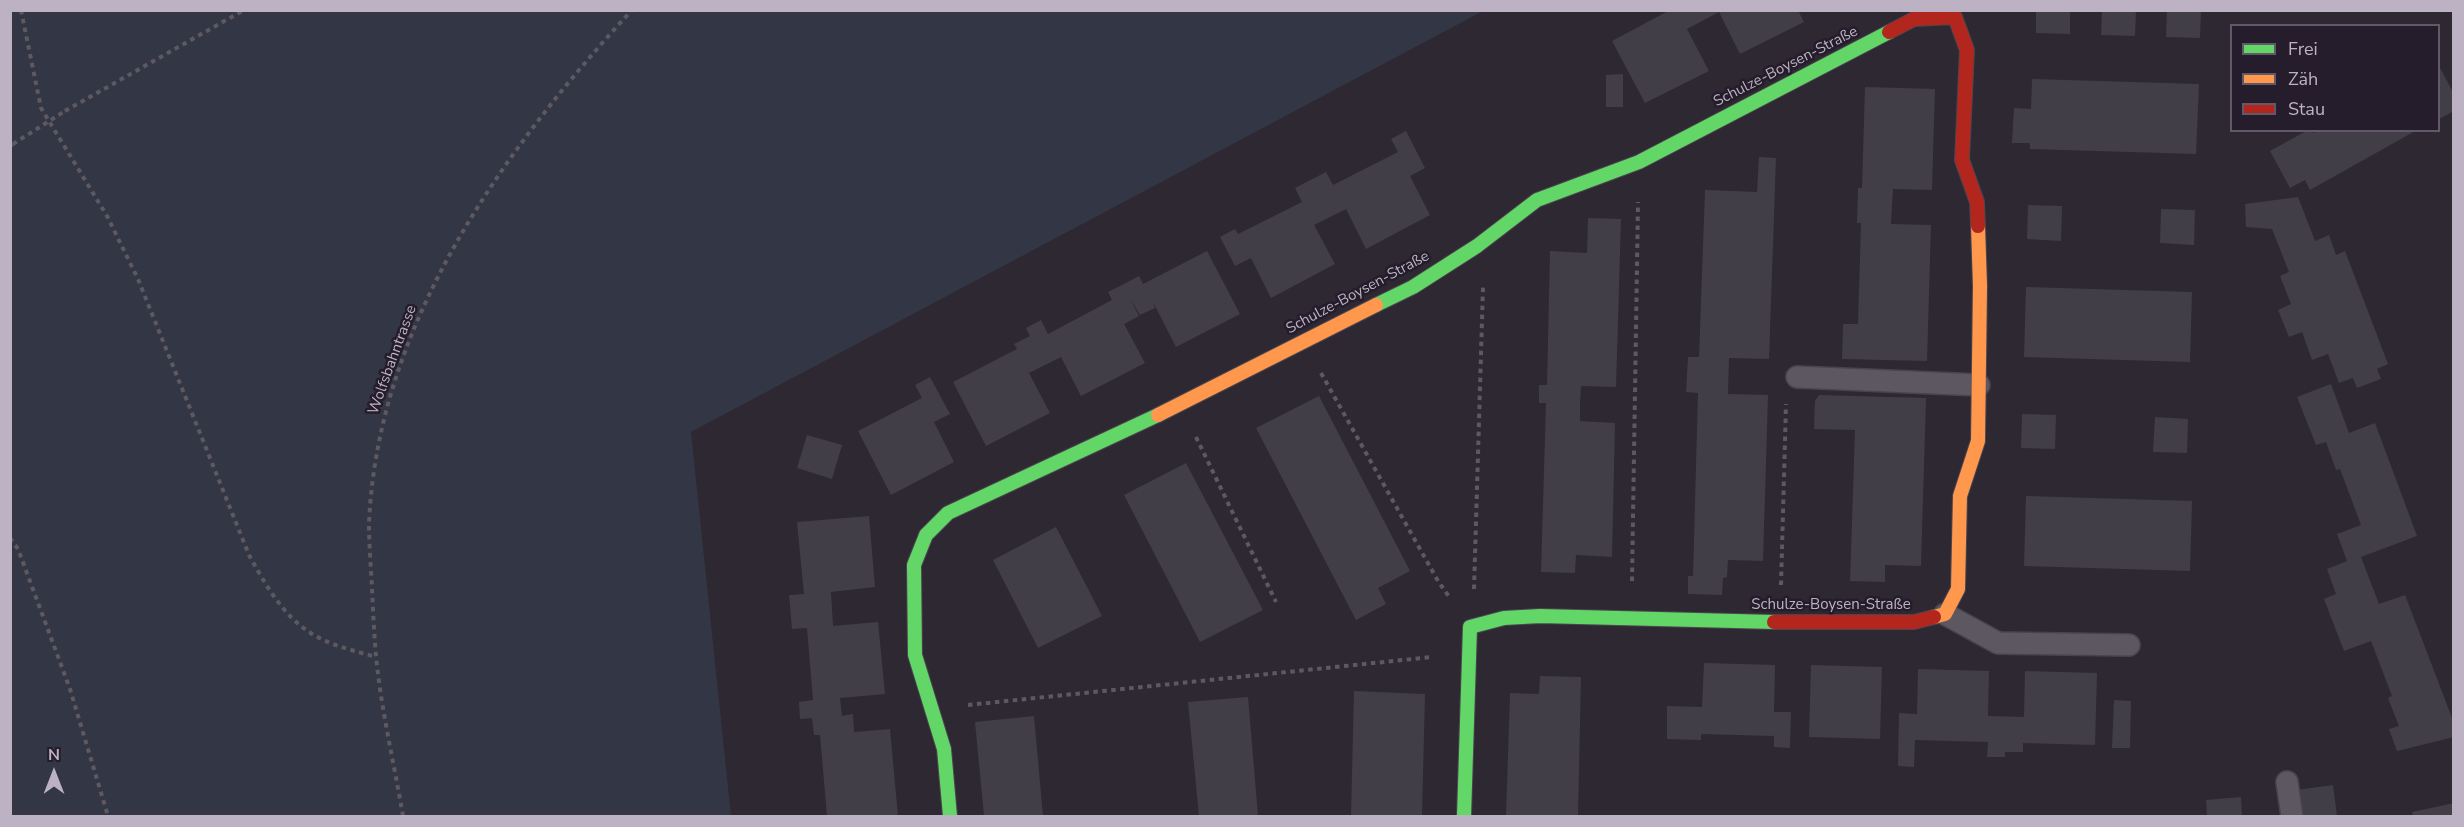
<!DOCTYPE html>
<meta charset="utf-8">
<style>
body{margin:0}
#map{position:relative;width:2464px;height:827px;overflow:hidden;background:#2d2832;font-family:"Nunito Sans",sans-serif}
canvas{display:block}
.frame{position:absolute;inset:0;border:12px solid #bcb2c3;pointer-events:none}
.legend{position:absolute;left:2230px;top:24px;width:210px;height:108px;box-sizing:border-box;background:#251d2b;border:2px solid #615968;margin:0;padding:8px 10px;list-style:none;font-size:18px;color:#bcb2c3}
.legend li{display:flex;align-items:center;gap:12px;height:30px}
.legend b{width:30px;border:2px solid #615968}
.north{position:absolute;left:24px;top:743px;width:60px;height:60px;-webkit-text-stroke:4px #251d2b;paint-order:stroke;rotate:0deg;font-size:16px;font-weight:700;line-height:24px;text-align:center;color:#bcb2c3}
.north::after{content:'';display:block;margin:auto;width:21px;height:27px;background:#bcb2c3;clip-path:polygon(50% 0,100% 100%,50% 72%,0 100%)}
</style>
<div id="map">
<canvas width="2464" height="827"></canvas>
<div class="frame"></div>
<ul class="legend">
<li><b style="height:8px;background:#63d668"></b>Frei</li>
<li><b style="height:8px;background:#ff974d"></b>Zäh</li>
<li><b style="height:8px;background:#b3261e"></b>Stau</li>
</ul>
<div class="north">N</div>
</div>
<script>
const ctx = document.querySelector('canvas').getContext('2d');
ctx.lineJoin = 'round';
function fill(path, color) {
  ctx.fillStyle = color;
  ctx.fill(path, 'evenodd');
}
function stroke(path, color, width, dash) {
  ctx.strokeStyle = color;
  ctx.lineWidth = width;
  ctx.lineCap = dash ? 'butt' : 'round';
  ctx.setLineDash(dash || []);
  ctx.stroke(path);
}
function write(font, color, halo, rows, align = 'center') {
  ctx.font = font + ' "Nunito Sans",sans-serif';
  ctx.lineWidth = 5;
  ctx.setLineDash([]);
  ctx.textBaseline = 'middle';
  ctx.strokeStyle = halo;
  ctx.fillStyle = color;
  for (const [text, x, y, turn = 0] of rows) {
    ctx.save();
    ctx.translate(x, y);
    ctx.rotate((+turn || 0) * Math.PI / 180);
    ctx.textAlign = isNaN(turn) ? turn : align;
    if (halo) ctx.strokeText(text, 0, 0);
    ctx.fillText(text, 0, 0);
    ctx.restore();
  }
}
fill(new Path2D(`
 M10,11l1,-1 1472,1 -792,421 40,384h-720z`), '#333644');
fill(new Path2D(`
 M1670,10h128l6,12 -64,32 -21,-42 -32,17 22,42 -64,32 -33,-62z
 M2036,10h34v24l-34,-1z
 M2102,10h34l-1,26 -34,-1z
 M2167,10h34l-1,28 -34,-1z
 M2439,66l15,28v17l-15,8z
 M1623,74v33h-17v-32z
 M2032,79l167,5 -3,70 -166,-5v-6h-18l2,-35 17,1z
 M1865,87l70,2 -3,101 -39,-1 -1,17 -1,18 40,1 -4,136 -85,-2 1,-35h15l3,-101h-4l1,-35h4z
 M2308,130l6,3 3,-3h100l-107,60 -5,-10 -15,8 -20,-37z
 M1406,131l19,37 -15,8 20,39 -64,34 -20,-40 -32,16 21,39 -64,34 -20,-40 -16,8 -15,-29 15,-8 3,5 64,-32 -7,-14 31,-16 7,13 65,-33 -7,-13z
 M1759,157l17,1 -7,201 -40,-1 -1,36 40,1 -5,166 -35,-1 -1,17 -4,1 -1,17 -34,-1v-18h5l5,-183 -12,-1 2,-35h11l6,-167 52,2z
 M2298,197l17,44 14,-6 7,20 9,-4 43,113 -11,5 4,10 -24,9 -4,-10 -14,5 -11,-29 -16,6 -10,-28 -13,5 -11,-27 13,-6 -11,-28 9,-4 -17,-43 -26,-2 -1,-23z
 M2028,205l34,1 -1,35 -34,-2z
 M2161,209l34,1 -1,35 -34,-2z
 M1588,218l33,1 -5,168 -35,-1 -1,18v17l35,2 -3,134 -36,-2 -1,18 -34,-1 5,-169h-7v-18h8l3,-134 37,2z
 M1207,251l33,63 -64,33 -23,-45 2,6 -15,7 -10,-17 9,18 -15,8 21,39 -64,33 -20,-39 -32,16 21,40 -64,33 -33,-64 64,-33 -3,-5 16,-8 -4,-8 15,-8 7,14 64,-34 -4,-8 16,-8 15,-8 4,8z
 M2026,287l166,5 -2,70 -166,-5z
 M930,377l20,37 -16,8 20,40 -63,33 -33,-64 64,-33 -7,-13z
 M2331,384l18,49 26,-10 42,113 -56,21 18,47 26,-9 49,128v14l-57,14 -8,-22 10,-3 -11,-28 4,-2 -21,-55 -27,10 -20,-52 12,-5 -9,-25 20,-8 -10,-27 24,-9 -21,-56 -4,1 -10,-28 -10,3 -19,-48z
 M1819,395l107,3 -5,168 -36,-1v17l-35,-1 5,-151 -41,-1 1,-28z
 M1319,396l91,175 -32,17 8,16 -30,16 -100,-192z
 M2022,414l34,1 -1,34 -34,-1z
 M2155,417l33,2 -1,34 -34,-1z
 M807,435l35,10 -10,34 -35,-11z
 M1186,463l77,147 -63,32 -76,-147z
 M2026,496l166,5 -2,70 -166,-5z
 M869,516l6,71 -44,5 2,34 45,-4 7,72 -45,4 2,18 11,-2 1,18 36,-3 8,87h-71l-7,-81h-6l-2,-17 -12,1 -1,-17 14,-2 -6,-72 -15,1 -3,-34 15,-1 -7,-72z
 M1056,527l46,89 -64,32 -45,-88z
 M1704,663l71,2 -1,47h17l-1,36 -16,-1v-11l-73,-2v6l-34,-1v-33l35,1z
 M1811,665l71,2 -2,72 -71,-2z
 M1918,669l71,2 -1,45 36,1 1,-46 72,2 -2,72 -72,-2v9h-18v5h-18l1,-15 -73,-2 -1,27 -16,-1 1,-53 18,1z
 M1540,676l41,1 -3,139h-72l4,-123 29,1z
 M1354,691l71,3 -3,122h-71z
 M1248,697l10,119h-59l-11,-114z
 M2114,700l17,1 -1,47h-18z
 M1034,716l9,100h-59l-9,-94z
 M2333,785l4,31h-36l-4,-26z
 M2241,797l1,19h-35l-1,-16z
 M2454,803v13h-41l-1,-4z`), '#423e47');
const lane = new Path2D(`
 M1797,377l182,8
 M1945,614l53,29 131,2
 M2287,782l5,34`);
const fast = new Path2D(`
 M1376,305l37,-18 64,-41 60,-46 102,-38 250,-130
 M950,816l-6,-67 -29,-94 -1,-90 12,-30 22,-22 210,-98
 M1464,816l6,-189 34,-9 36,-2 234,6`);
const slow = new Path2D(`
 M1158,415l218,-110
 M1934,617l11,-3 13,-25 2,-93 18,-55 2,-155 -2,-60`);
const jam = new Path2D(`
 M1889,32l25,-13 41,-2 12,33 -5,110 15,42 1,24
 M1774,622h140l20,-5`);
stroke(lane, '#47444b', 24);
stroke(fast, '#4a454f', 16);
stroke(slow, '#4a454f', 16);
stroke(jam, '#4a454f', 16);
stroke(new Path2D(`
 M21,10l20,98 66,108 31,63 111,276c16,29 35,63 65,80 19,11 41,16 62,22
 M65,111l179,-101
 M10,146l3,-2
 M1321,373l117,208 12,17
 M1196,437l80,165
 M10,538l8,11 52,140 38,127
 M1632,581l6,-379
 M1781,585l5,-181
 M1474,589l9,-302
 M968,705l464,-48
 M403,816c-9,-53 -22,-107 -27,-160 -2,-23 -3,-46 -4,-68 -1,-21 -3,-43 -3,-64 8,-198 133,-373 263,-514`), '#5e5961', 4, [4.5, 4.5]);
stroke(lane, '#5c5761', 21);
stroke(fast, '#63d668', 14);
stroke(slow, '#ff974d', 14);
stroke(jam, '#b3261e', 14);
stroke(new Path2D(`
 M13,144l52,-33`), '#5e5961', 4, [4.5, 4.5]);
write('15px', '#bcb2c3', '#251d2b', [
 ["Schulze-Boysen-Straße",1786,67,-27],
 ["Schulze-Boysen-Straße",1358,293,-28],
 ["Wolfsbahntrasse",393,360,-70],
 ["Schulze-Boysen-Straße",1831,605]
]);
</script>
